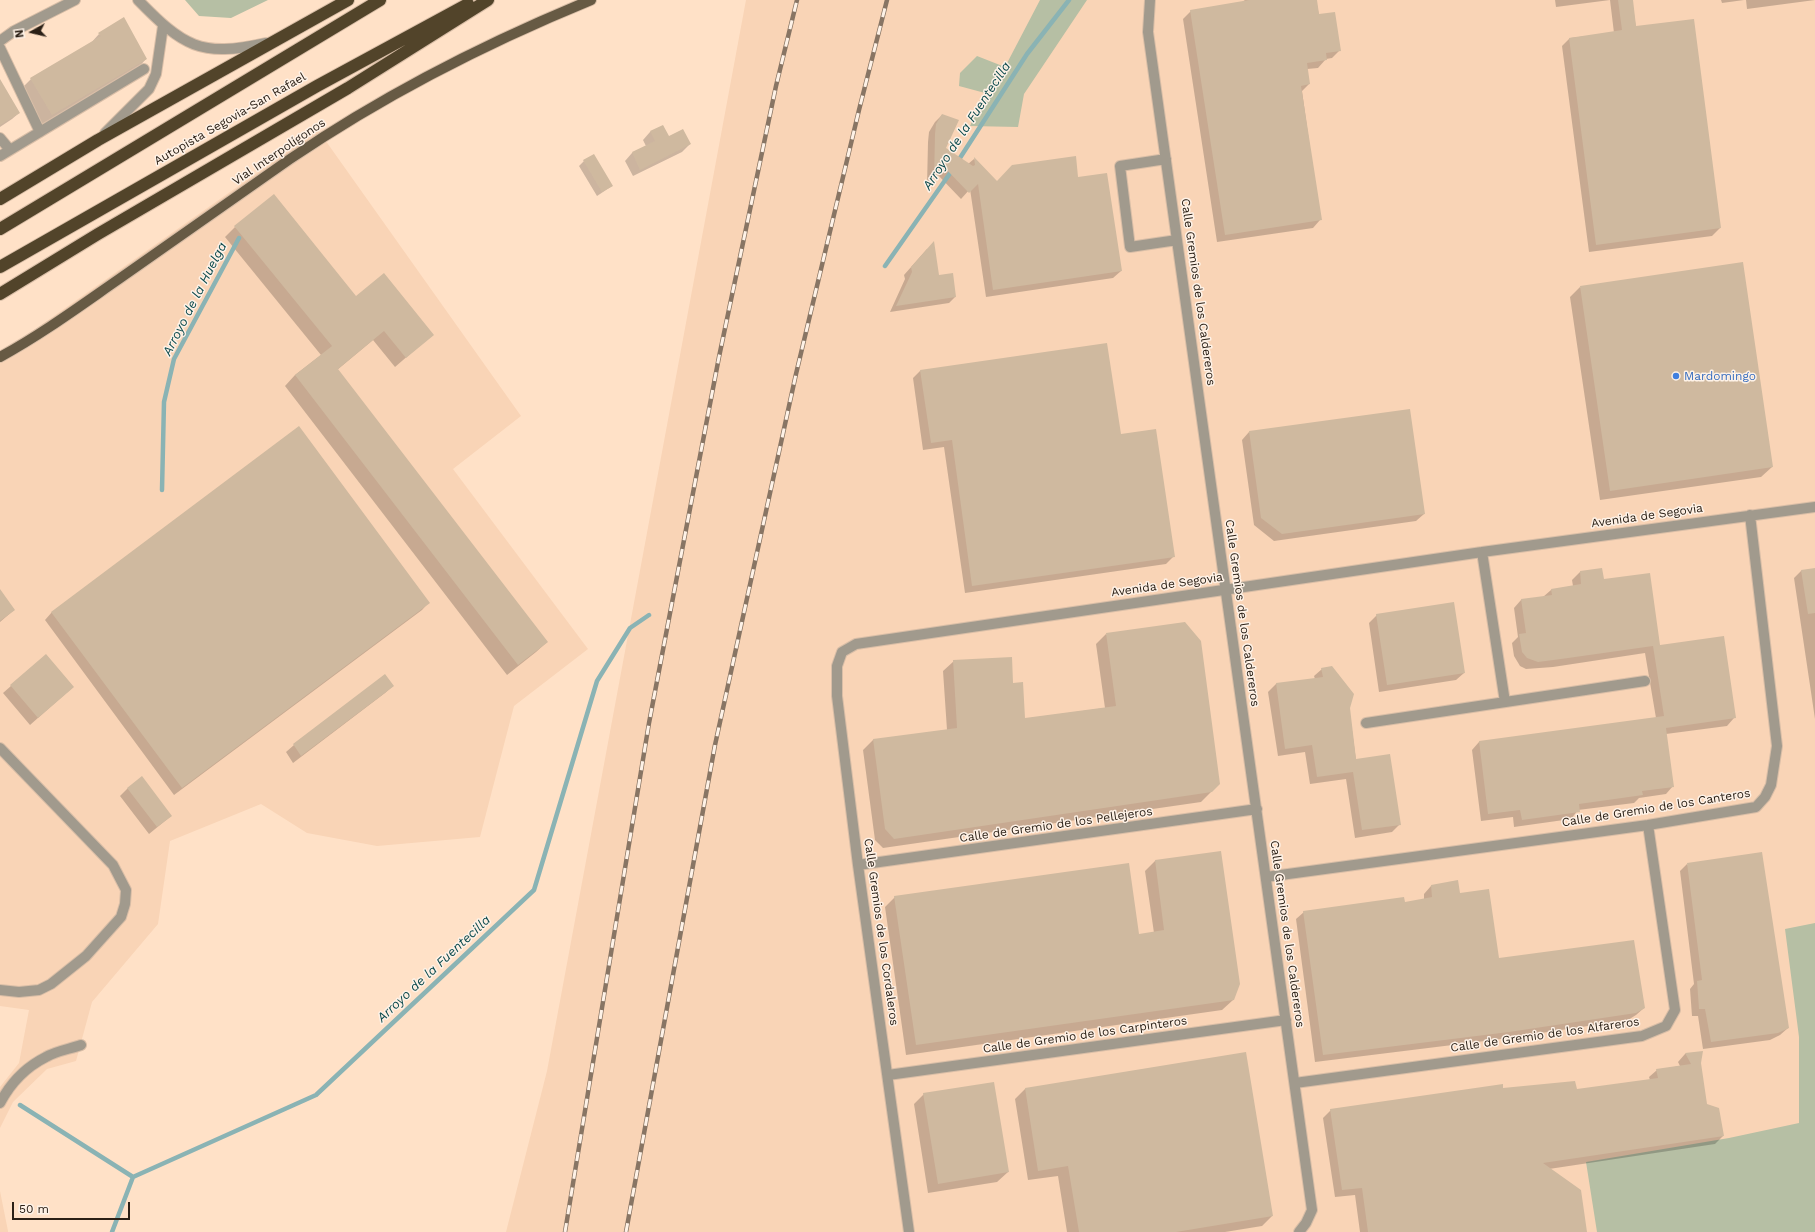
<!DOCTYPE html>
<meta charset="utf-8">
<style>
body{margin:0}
#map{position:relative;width:1815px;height:1232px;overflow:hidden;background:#ffe1c7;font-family:"Work Sans",sans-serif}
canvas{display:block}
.north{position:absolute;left:12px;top:12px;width:40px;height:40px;-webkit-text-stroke:3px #fef2e7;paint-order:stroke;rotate:262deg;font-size:11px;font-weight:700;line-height:16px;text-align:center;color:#2b2016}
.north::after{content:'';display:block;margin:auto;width:14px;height:18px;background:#2b2016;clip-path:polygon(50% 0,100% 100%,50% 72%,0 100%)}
.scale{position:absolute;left:12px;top:1202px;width:118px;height:18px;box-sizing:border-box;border:2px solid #2b2016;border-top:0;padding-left:5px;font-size:12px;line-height:14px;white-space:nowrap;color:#2b2016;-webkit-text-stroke:3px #fef2e7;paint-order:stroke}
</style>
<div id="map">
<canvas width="1815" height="1232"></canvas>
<div class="north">N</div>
<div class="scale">50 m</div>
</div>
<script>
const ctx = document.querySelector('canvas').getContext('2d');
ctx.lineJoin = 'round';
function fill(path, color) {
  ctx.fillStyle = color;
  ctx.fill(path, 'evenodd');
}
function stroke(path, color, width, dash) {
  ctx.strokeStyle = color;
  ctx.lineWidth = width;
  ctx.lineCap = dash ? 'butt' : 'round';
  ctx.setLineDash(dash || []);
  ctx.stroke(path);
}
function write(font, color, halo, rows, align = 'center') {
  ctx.font = font + ' "Work Sans",sans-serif';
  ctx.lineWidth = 3;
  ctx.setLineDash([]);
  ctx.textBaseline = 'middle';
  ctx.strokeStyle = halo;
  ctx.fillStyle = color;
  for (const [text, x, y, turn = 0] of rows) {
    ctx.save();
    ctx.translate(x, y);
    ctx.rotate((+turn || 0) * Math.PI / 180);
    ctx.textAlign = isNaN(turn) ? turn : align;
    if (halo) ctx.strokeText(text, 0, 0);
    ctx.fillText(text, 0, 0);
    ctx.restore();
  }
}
fill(new Path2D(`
 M746,0h1069v1232h-1309l41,-161z
 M318,130l203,286 -68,53 135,180 -74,57 -34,131 -103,9 -70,-13 -46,-29 -91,37 -12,83 -66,78 -16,59 -29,8 -34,33 -13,26v-41l19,-24 10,-53 -29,-4v-652z
 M0,1191l8,40v1h-8z`), '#f9d4b6');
fill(new Path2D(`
 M185,0h83l-37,18 -32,-2z
 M1040,0h47l-63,94 -6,33 -48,-1 15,-33 -26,-7 1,-13 17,-17 28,11z
 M1815,923v309h-218l-11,-70 143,-24 70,-15v-86l-14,-108z`), '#b6bfa4');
fill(new Path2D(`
 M1245,0h71l3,15 21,35 -8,8 -6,1 -8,9 -11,1 2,15 -7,7 18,129 -7,8 -96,14 -34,-223 8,-8 50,-8z
 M1555,0h77l4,28 84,200 -8,8 -123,16 -27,-206 8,-8 44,-5 -4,-33 -54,7z
 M1721,0h23l-22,3z
 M1746,0h69l-68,9z
 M99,34l47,25 -9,10 -95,55 -21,-35 10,-10 59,-35z
 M0,81l19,32 -7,6 -12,8z
 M942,115l3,34 23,15 6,-5 23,23 81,-4 43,93 -8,7 -127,19 -16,-108 -9,10 -24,-25 -10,12 1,-44 1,-10 6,-10z
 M663,126l5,11 22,7 -8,8 -49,24 -8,-15 7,-8 14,-7 -3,-6 7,-8z
 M584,161l28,25 -15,10 -18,-30z
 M235,227l121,70 76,38 -37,32 -22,-27 -36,30 210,272 -11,10 -29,23 -222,-289 10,-11 26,-20 -96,-118z
 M927,249l11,28 17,20 -6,6 -59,9 15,-33 -1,-4z
 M1580,287l192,180 -11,10 -161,23 -30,-203z
 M920,371l200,64 54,121 -8,8 -201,29 -21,-146 -21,3 -10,-72z
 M1249,432l175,82 -8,7 -142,20 -20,-16 -12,-85z
 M1815,569v150l-21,-141 7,-7z
 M1580,572l23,9 56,64 -2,2 77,71 -7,8 -61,8 7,52 -7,8 -27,4 -5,5 -56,7 -7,9 -57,8 -1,-10 -32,4 -9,-71 7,-8 177,-24 -11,-65 -92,14 -27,2 -6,-3 -6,-10 -2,-13 6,-6 -4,-29 7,-8 22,-3 8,-7 22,-4 -1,-6z
 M0,591l14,19 -14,12z
 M429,602l-7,8 -248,185 -129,-175 7,-8z
 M1377,615l87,58 -8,7 -77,12 -10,-69z
 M1106,634l113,150 -18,18 -318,46 -8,-8 -12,-90 10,-10 74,-10 -4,-59 11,-10 58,23 12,35 81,-11 -9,-64z
 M46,655l27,32 -43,38 -27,-32z
 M1322,669l27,39 7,52 44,64 -8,8 -37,6 -9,-59 -36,5 -5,-32 -27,4 -10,-64 8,-8 39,-5 -1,-3z
 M385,675l8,11 -8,7 -92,70 -7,-11 8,-7z
 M128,788l43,28 -22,18 -29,-38z
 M1220,852l13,148 -11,10 -316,45 -21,-148 10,-10 243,38 16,-2 -9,-62 10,-10z
 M1687,864l101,164 -8,7 -10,5 -67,9 -5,-33h-6l-2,-27 4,-5 -14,-113z
 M1431,886l28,8 39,65 146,49 -8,7 -8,5 -127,19 -186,23 -19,-143 8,-7 100,-9 20,-3v-6z
 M1701,1052l-1,11 6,42 17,31 -8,8 -166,25 37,63h-226l-5,-37 -20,2 -12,-79 8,-8 171,-21 74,1 74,-10 -1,-3 8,-7 23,-4 -2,-4 7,-8z
 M1245,1053l27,163 -10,10 -37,6h-158l-9,-56 -30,4 -13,-81 10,-10z
 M924,1094l84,78 -11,10 -69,11 -14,-89z`), '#0003');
stroke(new Path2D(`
 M958,161l69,-107 42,-54
 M885,266l68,-97
 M162,490l2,-88 10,-43 65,-121
 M20,1105l113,72
 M112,1232l21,-55 183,-82 218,-205 63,-209 33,-53 19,-13`), '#8ab3b4', 4.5);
fill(new Path2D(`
 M1249,0h68l2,14 16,-2 6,39 -15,2 1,7 -20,3 3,21 -9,2 21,134 -97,15 -35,-225z
 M1618,0h15l3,26 58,-7 27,209 -125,17 -27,-207 53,-8z
 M124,17l23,42 -95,56 -22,-37 71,-42 -3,-3z
 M0,79l20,34 -20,12z
 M942,114l17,6 -13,28 27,18 2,-1 -1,-8 23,24 15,-16 64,-9 2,21 29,-4 15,98 -129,19 -15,-106 -9,9 -25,-26 -10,13 1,-46 1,-10z
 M663,125l6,11 14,-7 8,15 -51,26 -8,-18 23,-11 -5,-10z
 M594,154l19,32 -11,6 -19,-32z
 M274,194l82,102 28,-23 50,62 -28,23 -22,-27 -46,38 210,273 -30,23 -223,-290 37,-29 -98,-120z
 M934,241l5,34 14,-2 3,24 -60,9 16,-34 -1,-5z
 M1743,262l30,205 -163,24 -30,-205z
 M1107,343l14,91 35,-5 19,128 -203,29 -20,-146 -21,3 -11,-73z
 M1410,409l15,105 -143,20 -21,-16 -12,-87z
 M299,426l131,177 -248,185 -131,-176z
 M1602,568l2,11 46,-6 10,72 -99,14 -23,3 -11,-4 -5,-6 -3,-18 7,-1 -5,-34 31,-4 -1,-6 30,-5 -1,-13z
 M1815,568v45l-7,1 -7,-44z
 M0,589l15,21 -15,11z
 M1454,602l11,71 -78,12 -11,-71z
 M1185,622l16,19 19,143 -8,8 -318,47 -9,-10 -12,-90 84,-11 -4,-68 59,-3 1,26 10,-1 2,36 91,-12 -10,-73z
 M1724,636l12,82 -70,10 8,59 -32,4 1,4 -64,9 1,8 -58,8 -2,-10 -32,4 -9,-73 185,-25 -11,-70z
 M46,654l28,33 -36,31 -28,-33z
 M1332,666l22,28 -4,14 6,51 34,-5 11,71 -39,5 -9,-58 -36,5 -5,-32 -27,4 -9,-66 47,-6 -2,-9z
 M385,674l9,12 -93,70 -8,-12z
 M142,776l30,40 -15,11 -30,-39z
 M1221,851l19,133 -6,16 -318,45 -22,-149 235,-33 10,71 25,-4 -9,-70z
 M1762,852l27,176 -11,5 -67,9 -6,-33h-6l-2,-28 5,-1 -15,-117z
 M1458,880l2,13 29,-4 10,69 135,-18 11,68 -9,5 -127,19 -186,23 -20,-144 101,-14 1,5 27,-5 -1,-12z
 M1703,1051l-2,12 6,41 12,4 5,28 -181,27 38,27 6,42h-219l-6,-44 -20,2 -12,-81 173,-25v4l72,-7 2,8 81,-11 -2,-9 35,-5 -6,-11z
 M1246,1052l27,164 -97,16h-97l-11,-66 -30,5 -13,-83z
 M994,1082l15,90 -71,12 -15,-91z`), '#cfb99f');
const minor = new Path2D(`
 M138,0c45,46 62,58 128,43
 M1150,0l-2,32 164,1178 -6,13 -7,9
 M0,41l14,-10 61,-31
 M0,48l40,84
 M105,133l44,-44 7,-15 7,-48
 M0,138l10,12
 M0,156l144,-87
 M1166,159l-46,7 10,81 47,-7
 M1482,552l23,150
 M1366,723l279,-42
 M0,748l113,117 13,25 -1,14 -4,13 -35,39 -35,28 -12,6 -20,2 -19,-2
 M858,865l399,-56
 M1266,877l382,-52 108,-18 9,-10 6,-12 6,-39 -27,-231
 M888,1075l398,-55
 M1295,1083l347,-47 24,-10 9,-16 -27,-185
 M0,1103c10,-19 26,-36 46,-46 10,-6 24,-8 35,-12
 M909,1232l-51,-367 -21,-169v-30l5,-14 14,-8 626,-92 333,-45`);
const major = new Path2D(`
 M0,357c42,-23 80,-51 119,-78 57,-40 114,-80 171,-120 94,-64 196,-116 301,-159`);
const highway = new Path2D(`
 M0,199l98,-59 250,-140
 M0,229l380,-229
 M0,267l317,-181 151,-82
 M0,294l98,-60 250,-146 140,-88`);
stroke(minor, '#d9bea7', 12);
stroke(major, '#d9bea7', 12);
stroke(highway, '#d9bea7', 14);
stroke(minor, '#a19a8d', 10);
stroke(major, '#675a44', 10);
stroke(highway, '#52442a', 12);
const rail = new Path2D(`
 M565,1232l84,-509 70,-366 57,-271 21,-86
 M626,1232l89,-487 81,-371 63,-264 28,-110`);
stroke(rail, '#887564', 4.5);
stroke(rail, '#fef2e7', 3, [9]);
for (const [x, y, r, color] of [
 [1676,376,4,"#3f7fe0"]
]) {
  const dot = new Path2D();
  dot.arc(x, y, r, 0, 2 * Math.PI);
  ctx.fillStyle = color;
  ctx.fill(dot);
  stroke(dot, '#fef2e7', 1.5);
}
write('12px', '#2b2016', '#fef2e7', [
 ["Autopista Segovia-San Rafael",230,119,-30],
 ["Vial Interpolígonos",279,152,-34],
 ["Calle Gremios de los Caldereros",1198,292,82],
 ["Avenida de Segovia",1647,516,-8],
 ["Avenida de Segovia",1167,585,-8],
 ["Calle Gremios de los Caldereros",1242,613,82],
 ["Calle de Gremio de los Canteros",1656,808,-9],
 ["Calle de Gremio de los Pellejeros",1056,825,-8],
 ["Calle Gremios de los Cordaleros",881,932,82],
 ["Calle Gremios de los Caldereros",1287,934,82],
 ["Calle de Gremio de los Carpinteros",1085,1035,-8],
 ["Calle de Gremio de los Alfareros",1545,1035,-8]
]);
write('12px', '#366cbe', '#fef2e7', [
 ["Mardomingo",1684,376]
], 'left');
write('italic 13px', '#0c4a4d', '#fef2e7', [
 ["Arroyo de la Fuentecilla",967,126,-57],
 ["Arroyo de la Huelga",195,299,-63],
 ["Arroyo de la Fuentecilla",434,969,-43]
]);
</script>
